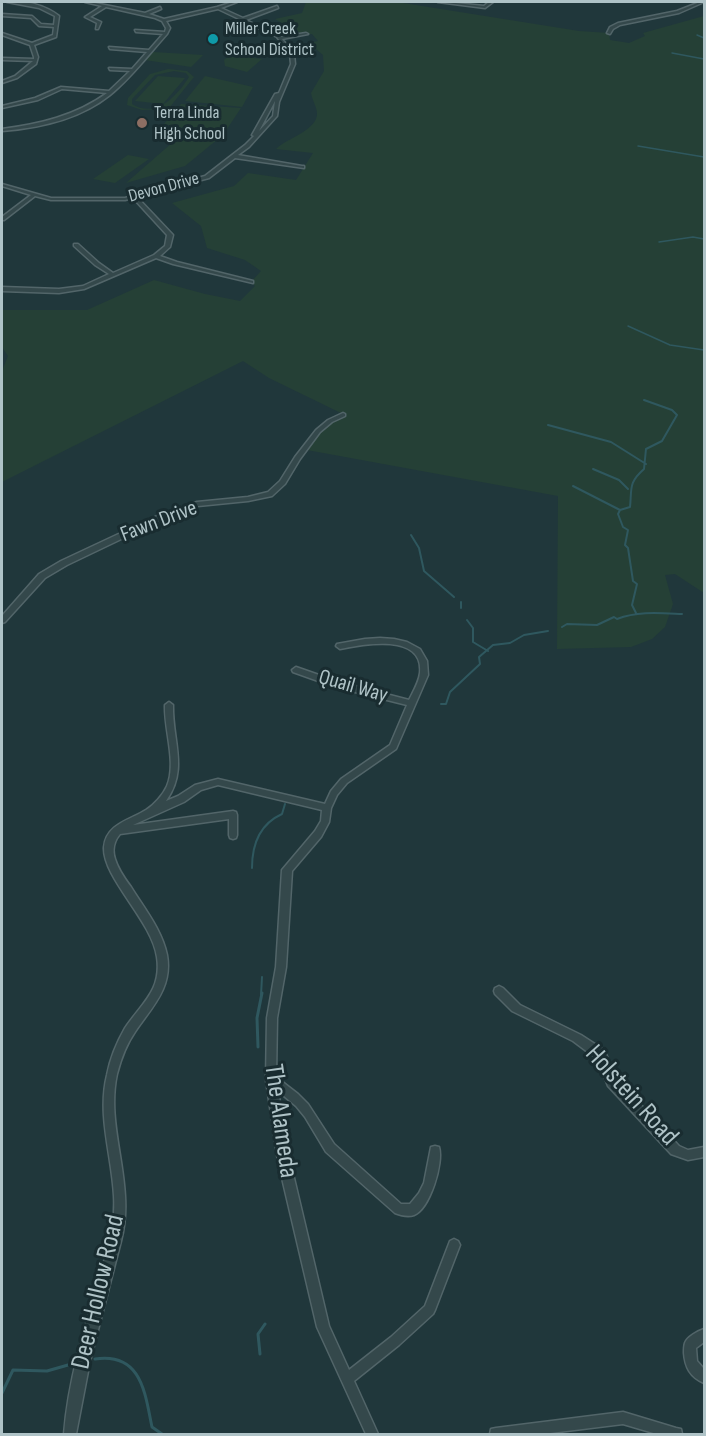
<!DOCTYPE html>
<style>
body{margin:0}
#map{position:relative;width:706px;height:1436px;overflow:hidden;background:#20373b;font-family:"Sofia Sans Condensed",sans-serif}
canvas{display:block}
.frame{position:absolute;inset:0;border:3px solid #afc3c7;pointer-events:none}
</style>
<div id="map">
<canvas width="706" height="1436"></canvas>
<div class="frame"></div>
</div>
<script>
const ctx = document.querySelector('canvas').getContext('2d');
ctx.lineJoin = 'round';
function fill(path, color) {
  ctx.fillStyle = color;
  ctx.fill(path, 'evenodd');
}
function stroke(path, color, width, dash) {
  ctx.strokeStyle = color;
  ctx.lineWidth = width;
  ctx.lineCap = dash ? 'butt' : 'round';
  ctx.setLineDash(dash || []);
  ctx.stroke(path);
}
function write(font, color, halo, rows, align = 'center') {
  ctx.font = font + ' "Sofia Sans Condensed",sans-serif';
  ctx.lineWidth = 6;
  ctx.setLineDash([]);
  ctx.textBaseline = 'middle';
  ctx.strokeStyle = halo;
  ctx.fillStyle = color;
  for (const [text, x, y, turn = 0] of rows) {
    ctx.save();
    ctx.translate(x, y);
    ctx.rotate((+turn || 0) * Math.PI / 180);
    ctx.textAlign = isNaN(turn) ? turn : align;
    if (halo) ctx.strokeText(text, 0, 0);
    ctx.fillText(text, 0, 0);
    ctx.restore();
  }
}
fill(new Path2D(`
 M306,2h91l182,29 30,2 1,7 19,3 16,-7 -2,-3 61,-17v577l-29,-19 -10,1 8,29 -8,23 -13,12 -21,8 -74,2 1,-153 -251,-46 22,-29 14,-7 -74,-36 -26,-17 -241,121v-111l6,-15 -6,-9v-37h85l67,-30 51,14 35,7 15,-15 -4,-4 10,-11 -16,-11 -38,-12 -6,-22 -29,-23 62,-17 14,-13 48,7 17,-27 -37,-4c11,-11 43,-19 41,-37 -1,-6 -5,-13 -6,-19l13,-22 -1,-16 -14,-12 9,-2 -6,-7 -9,1 -28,-16 27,-6z
 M153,52l50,3 -12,12 -46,-7z
 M230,55l32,4 -15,13 -22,-6 -1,-6z
 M168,69l19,2 7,6 -29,36 -5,-1 2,-3 -20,1 -15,-5 1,-7 22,-24zM174,71l12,2 3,4c-12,19 -33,42 -57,27v-5l23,-24z
 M158,76l27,2 -22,26 -28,-3z
 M205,76l48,11 -11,20 -57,-6z
 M181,104l60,4 -18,27 -38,31 -59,17 62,-54 -24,-5z
 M128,155l21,4 -34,24 -22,-4z`), '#254036');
stroke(new Path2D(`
 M697,35l7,3
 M672,53l32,6
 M638,146l66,11
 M659,242l34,-5 11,2
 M628,326l42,19 34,5`), '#2f585f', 1.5);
stroke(new Path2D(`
 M548,425l63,17 35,22
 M593,469l26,11 9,9
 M573,486l47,24
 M411,535l8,13 5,23 30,26
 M461,602v6
 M636,613l-4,-8 5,-21 -4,-3 -5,-33 -3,-3 3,-15 -5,-3 -5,-13 2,-4 10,-3c2,-18 -2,-24 14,-38l2,-20 16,-8 15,-26 -5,-5 -28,-10
 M467,620l6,8v14l15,9
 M562,627l5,-3 30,1 17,-8 3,2c21,-8 42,-6 65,-5
 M441,704h5l4,-12 30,-28 -1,-7 14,-12 17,-2 14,-8 24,-4
 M252,868c0,-23 8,-44 30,-54l3,-10
 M261,995l1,-18`), '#2f585f', 2);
stroke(new Path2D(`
 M258,1047l-1,-29 5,-25
 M260,1354l-2,-20 7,-10
 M95,1359c47,-7 50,35 57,68l10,7
 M2,1393l11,-23 34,1 21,-6`), '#2f585f', 3);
const street = new Path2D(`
 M7,2c18,-2 38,3 52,14l-3,21 -22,8 4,12 -2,7 -19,14 -15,5v-2l13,-5 18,-15 -31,-1v-2l32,1v-2l-4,-12 -28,-10v-2l30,10 21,-8 1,-8 -15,-1 -8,-8 -29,-2v-2l30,2 9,8 13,1 1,-9 -16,-8z
 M85,2h5l55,11 15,-6 1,2 -12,5 15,5 53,-12 16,-5h4l-16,6 22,10 34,-12 1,2 -32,12 35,17 25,-4 2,1 -26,5 12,15 1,10 -16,38 -2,14 -28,31 -11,8 64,11h2v2l-69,-10 -26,20 -72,19 36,38 -3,12 -10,9 17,6 76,19v2l-80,-19 -17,-6 -72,31 -25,4 -57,-2v-4l57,2 24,-3 26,-12 -14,-9 -21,-19v-2h4l21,19 14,10 41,-18 11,-9 2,-11 -34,-37 -8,2h-74l-16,-4 -31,24h-2v-3l29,-22 -29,-9v-2l49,14h74l80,-22 40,-31 9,-9 -2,-1 23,-41 4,-1 12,-29 -1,-10 -13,-17 -59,-28 -52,12 4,7 -3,6c-18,20 -35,43 -57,61 -30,24 -70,33 -108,36v-2c38,-5 73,-13 105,-36l-45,-4 -24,11 -36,8v-2l33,-8 26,-11 48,4 21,-20 -20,-1 -1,-2 23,1 15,-17 -37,-3 -1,-2 40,3 14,-16 -27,-2 -1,-2 30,2 1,-4 -4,-7 -7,-3 -49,-11 -16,10 11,5 -3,7h-2l1,-6 -12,-6 17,-11zM275,101l-2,15 -14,15z
 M438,2h8l38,4 5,-4h4l-8,6z
 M700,2h4l-25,11 -59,12 -7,4 -3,5 -3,-1 3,-6 8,-4 59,-12z
 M343,413l2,1v2l-13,6 -12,10 -20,27 -15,25 -13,12 -24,5 -50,5 -37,14 -94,45 -22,13 -40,44 -3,1v-7l37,-42 22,-13 96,-45 40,-14 51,-5 20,-5 12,-11 15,-24 21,-27 12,-10z
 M380,638l14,1 13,3 13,7 7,12 1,14 -32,74 -49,34 -10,12 -6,13 -2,14 -8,15 -29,34 -6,96 -9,51 -1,59 22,17 10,10 26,40 67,60h9l9,-11 5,-10 7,-36 4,-1 4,1c5,15 -9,62 -25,68 -6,2 -14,0 -19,-2l-69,-61 -21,-35 -9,-11 -18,-15 12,70 39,165 20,44 42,-33 34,-31 25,-65 4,-2 4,2 2,4 -25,65 -2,4 -34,31 -45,36 24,53h-12l-49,-107 -39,-166 -12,-81 1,-62 9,-51 6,-97 33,-39 6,-10 1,-11 -104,-25 -17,5 -17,12 -51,23 100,-14 3,1 1,3v20l-1,3 -3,1 -3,-1 -1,-3v-16l-109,15c-6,7 -8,16 -5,25 3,10 10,20 16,28 13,21 31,43 36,68 6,33 -16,53 -32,77 -9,13 -14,27 -18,42 -9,41 6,81 8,122 1,16 0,30 -4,45l-31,120 -14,73h-12c5,-64 28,-130 46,-193 3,-15 5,-29 4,-45 -2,-40 -17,-81 -7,-121 3,-16 10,-33 18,-47 17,-25 37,-38 32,-71 -5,-36 -55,-80 -53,-110 2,-23 26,-27 42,-37 8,-5 17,-15 21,-24 10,-23 -3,-56 -2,-81l4,-3 4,3c-1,36 16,64 -7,96l12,-5 17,-11 23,-6 107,25 6,-13 10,-12 49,-34 17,-40 -72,-18 -42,-15 -1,-2 4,-3 40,14 73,19c4,-8 10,-18 11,-27 4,-40 -56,-29 -80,-24l-4,-3 1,-2 28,-5z
 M499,986l4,2 17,17 61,30 20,13 5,6 10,24 63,68 9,4 16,-3v10l-16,3 -17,-6 -63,-68 -10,-25 -5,-5 -20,-15 -61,-30 -17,-17 -1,-3 1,-3z
 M704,1329v13l-8,6 1,13 7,8v14c-14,-6 -19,-16 -20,-30 0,-3 0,-7 1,-10 2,-6 13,-12 19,-14z
 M623,1412l53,16 5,1 1,5h-25l-34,-10 -81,10h-52l1,-5 5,-1z`);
stroke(street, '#526569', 3);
fill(street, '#34484b');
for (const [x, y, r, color] of [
 [213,39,6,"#0f9aa8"],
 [142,123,6,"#8d6e63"]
]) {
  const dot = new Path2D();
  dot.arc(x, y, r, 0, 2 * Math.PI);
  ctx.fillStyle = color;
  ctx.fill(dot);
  stroke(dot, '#192c30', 2);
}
write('18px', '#afc3c7', '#192c30', [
 ["Miller Creek",225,29],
 ["School District",225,50],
 ["Terra Linda",154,113],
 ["High School",154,134]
], 'left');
write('18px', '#afc3c7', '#192c30', [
 ["Devon Drive",164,188,-15]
]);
write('22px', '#afc3c7', '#192c30', [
 ["Fawn Drive",159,522,-21],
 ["Quail Way",353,687,16]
]);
write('27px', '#afc3c7', '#192c30', [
 ["Holstein Road",631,1096,48],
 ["The Alameda",280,1121,82],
 ["Deer Hollow Road",99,1292,-77]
]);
</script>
